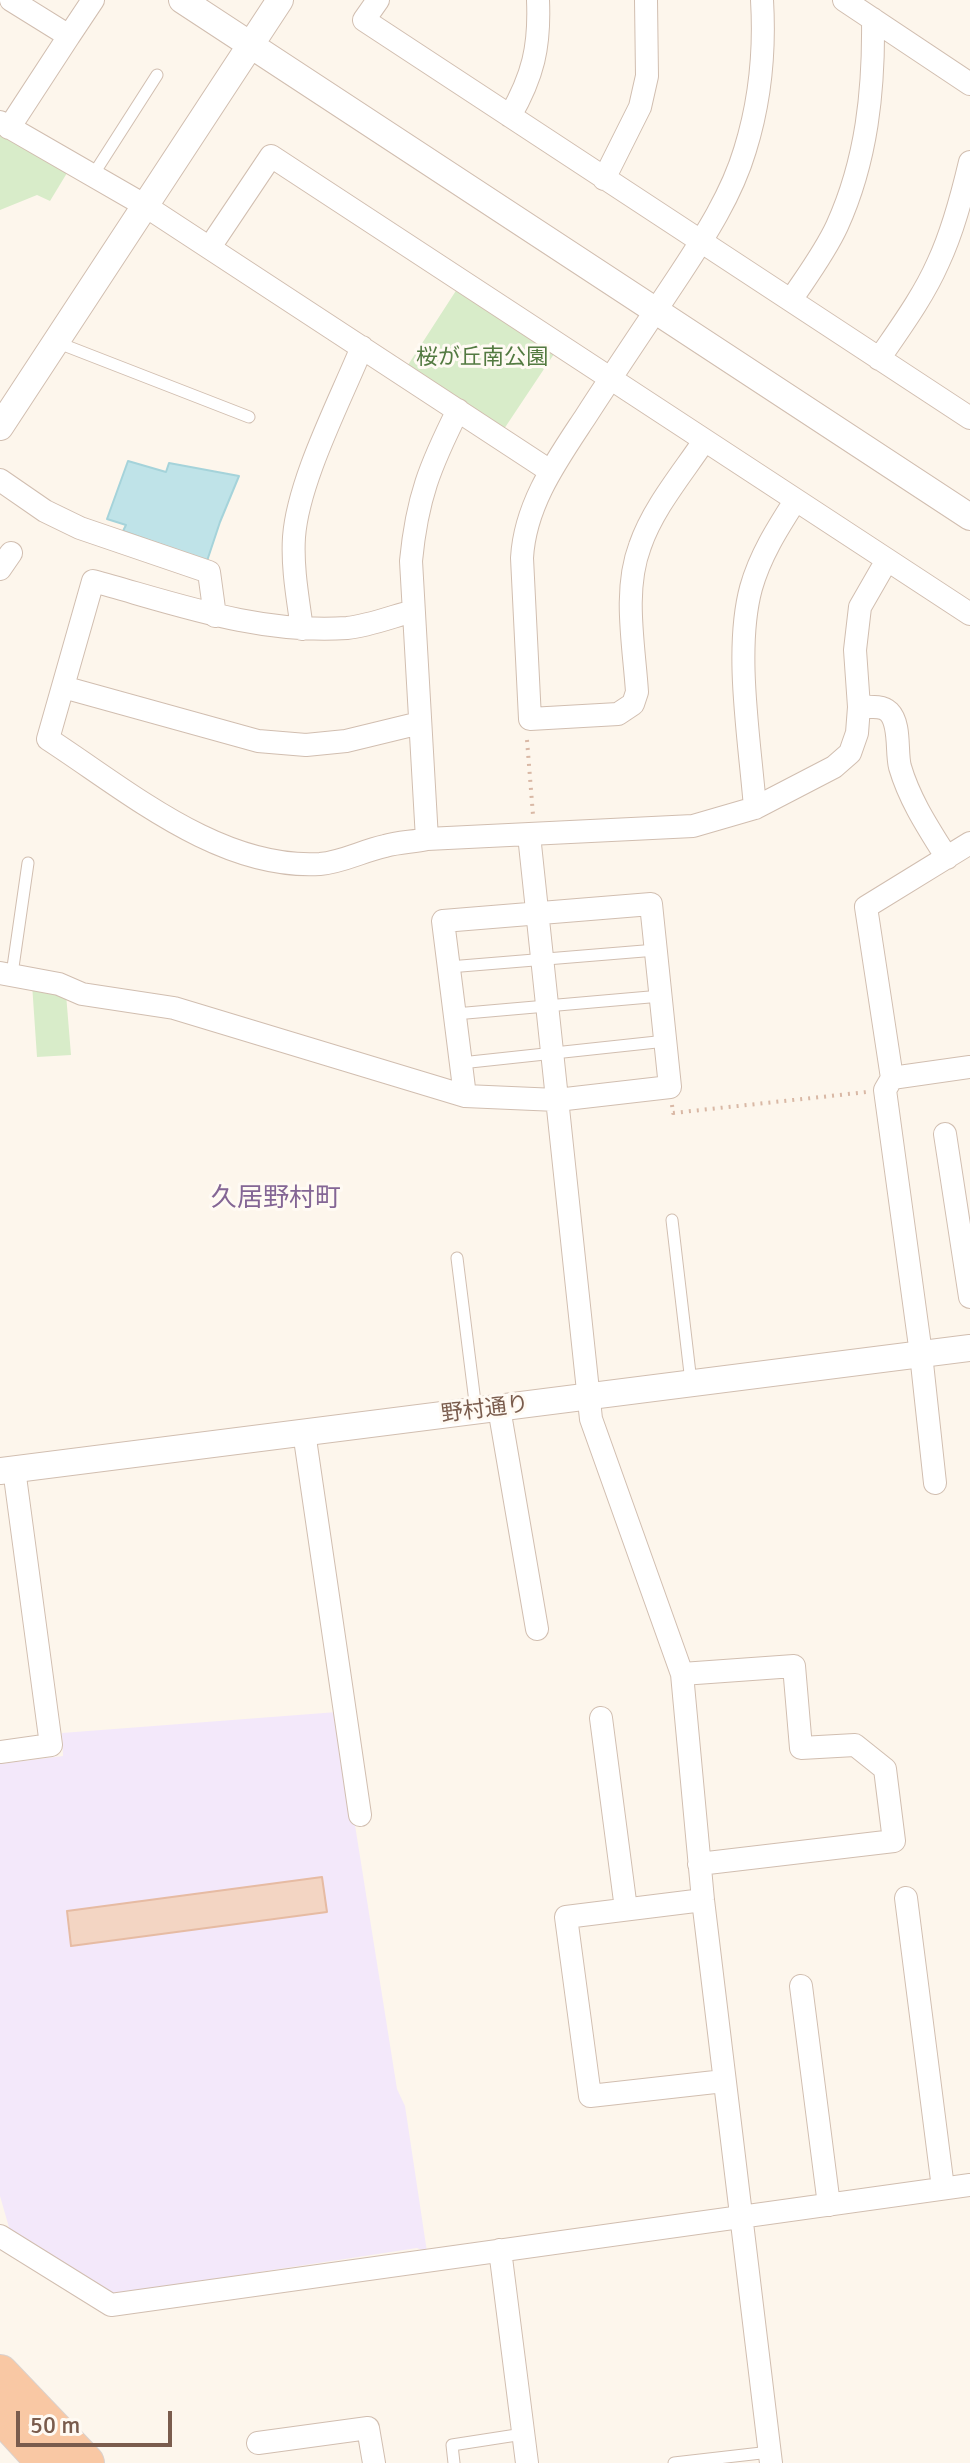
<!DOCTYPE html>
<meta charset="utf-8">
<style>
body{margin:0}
#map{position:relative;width:970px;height:2463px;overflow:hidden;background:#fdf6ec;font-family:Signika,sans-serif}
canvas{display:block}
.scale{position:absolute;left:16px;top:2411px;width:156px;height:36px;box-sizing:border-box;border:4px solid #7a5c4d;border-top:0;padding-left:10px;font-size:24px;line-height:28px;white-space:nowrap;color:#7a5c4d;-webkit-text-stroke:6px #fffaf3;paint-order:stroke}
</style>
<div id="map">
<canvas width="970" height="2463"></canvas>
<div class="scale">50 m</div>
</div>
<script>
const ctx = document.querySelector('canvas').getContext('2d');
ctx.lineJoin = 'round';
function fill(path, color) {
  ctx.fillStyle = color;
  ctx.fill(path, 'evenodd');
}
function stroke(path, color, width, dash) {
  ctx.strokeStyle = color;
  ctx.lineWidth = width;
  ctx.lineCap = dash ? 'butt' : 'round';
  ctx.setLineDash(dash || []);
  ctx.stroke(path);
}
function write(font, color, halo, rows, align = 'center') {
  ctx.font = font + ' Signika,"Noto Sans JP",sans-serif';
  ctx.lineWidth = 6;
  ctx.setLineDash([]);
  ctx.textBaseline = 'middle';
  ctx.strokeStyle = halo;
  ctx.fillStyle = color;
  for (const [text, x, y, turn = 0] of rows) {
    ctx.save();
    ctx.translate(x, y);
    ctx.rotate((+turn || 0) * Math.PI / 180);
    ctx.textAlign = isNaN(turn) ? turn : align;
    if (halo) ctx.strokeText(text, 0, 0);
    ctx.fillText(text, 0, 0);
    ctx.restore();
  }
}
fill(new Path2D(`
 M337,1712l60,377 8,17 22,146 -10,-4 -302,46 -105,-63 -10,-35v-432l63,-8 -1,-23z`), '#f3e8fa');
fill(new Path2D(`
 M0,133l67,40 -17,28 -13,-6 -37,15z
 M459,286l97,65 -52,78 -96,-64z
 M32,984l34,10 5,61 -34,2z`), '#d8ecc9');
const water = new Path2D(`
 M128,461l38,11 3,-9 70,13 -19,46 -13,39 -84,-30 3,-6 -19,-6z`);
fill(water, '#bfe3e8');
stroke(water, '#a5d3da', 2);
const building = new Path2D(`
 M322,1877l5,35 -256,34 -4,-35z`);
fill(building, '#f3d5c3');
stroke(building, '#e6bba3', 2);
const service = new Path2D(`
 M93,175l64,-100
 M56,342l193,75
 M449,967l207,-17
 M12,974l16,-111
 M455,1014l206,-18
 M461,1063l205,-22
 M672,1220l19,162
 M457,1258l19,152
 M454,2463l-2,-18 71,-11
 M674,2463l96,-11`);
const minor = new Path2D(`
 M378,0l-14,20 606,398
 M844,0l126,84
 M69,36l24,-36
 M510,116c23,-40 30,-69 28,-116
 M0,122l144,83 406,266
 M9,128l60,-92 -58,-36
 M604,179l36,-72 7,-31 -1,-76
 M210,247l61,-91 699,458
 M791,300c16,-24 34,-48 46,-74 30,-66 37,-136 36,-207
 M879,359c21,-31 44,-62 59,-96 15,-32 24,-67 32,-101
 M704,441c-22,33 -51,67 -64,105 -17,45 -6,99 -3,146l-4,12 -15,10 -88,5 -8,-161c3,-54 35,-98 64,-142 31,-48 63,-95 94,-142 25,-38 52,-80 65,-124 15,-48 20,-100 17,-150
 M0,480l45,31 35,17 129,44 6,44
 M0,569l11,-16
 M413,611c-22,6 -45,15 -66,17 -89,6 -170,-24 -254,-47l-45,158c80,52 172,131 272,125 23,-2 42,-13 65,-18 13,-4 28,-4 42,-7l266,-13 62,-18 79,-41 16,-14 7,-20 2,-26 -4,-57 5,-43 27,-47
 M302,629c-4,-30 -10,-61 -8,-92 4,-56 46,-136 68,-190
 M63,687l195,54 48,4 40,-4 74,-18
 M859,707c9,0 23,-2 30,5 12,12 7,40 11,55 10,34 29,62 47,91
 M755,808c-5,-66 -21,-157 -4,-220 9,-32 26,-59 44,-87
 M529,835l62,584 91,255 21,226 68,563
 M427,839l-16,-278c6,-63 19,-95 47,-151
 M970,843l-104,64 26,171 78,-11
 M651,904l19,183 -113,13 -92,-4 -22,-175z
 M0,973l59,11 23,10 92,14 291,88
 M892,1078l-7,12 36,264 14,129
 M945,1134l25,163
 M499,1408l38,221
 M304,1432l56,383
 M682,1674l112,-8 7,82 54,-3 30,24 9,72 -195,23
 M601,1718l25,191
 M0,1752l51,-7 -37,-276
 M906,1898l37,290
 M703,1900l-137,17 24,179 134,-15
 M801,1986l28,219
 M0,2236l111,69 859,-120
 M500,2250l27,213
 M258,2443l110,-15 6,35`);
const tertiary = new Path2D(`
 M182,0l788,517
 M0,427l280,-427
 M0,1471l970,-123`);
const trunk = new Path2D(`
 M0,2373l86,90
 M0,2414l45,49`);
stroke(service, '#d1beb0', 13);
stroke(minor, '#d1beb0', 24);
stroke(tertiary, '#d1beb0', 28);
stroke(trunk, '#dad1cd', 38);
stroke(new Path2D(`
 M527,740l6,75
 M672,1105l1,8 194,-21`), '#d9b8a5', 4, [2, 6]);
stroke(service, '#fff', 11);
stroke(minor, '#fff', 22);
stroke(tertiary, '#fff', 26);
stroke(trunk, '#f9c8a4', 36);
write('22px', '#537a41', '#fffaf3', [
 ["桜が丘南公園",482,358]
]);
write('22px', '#7a5c4d', '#fffaf3', [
 ["野村通り",485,1410,-7]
]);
write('26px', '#846695', '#fffaf3', [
 ["久居野村町",276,1199]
]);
</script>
